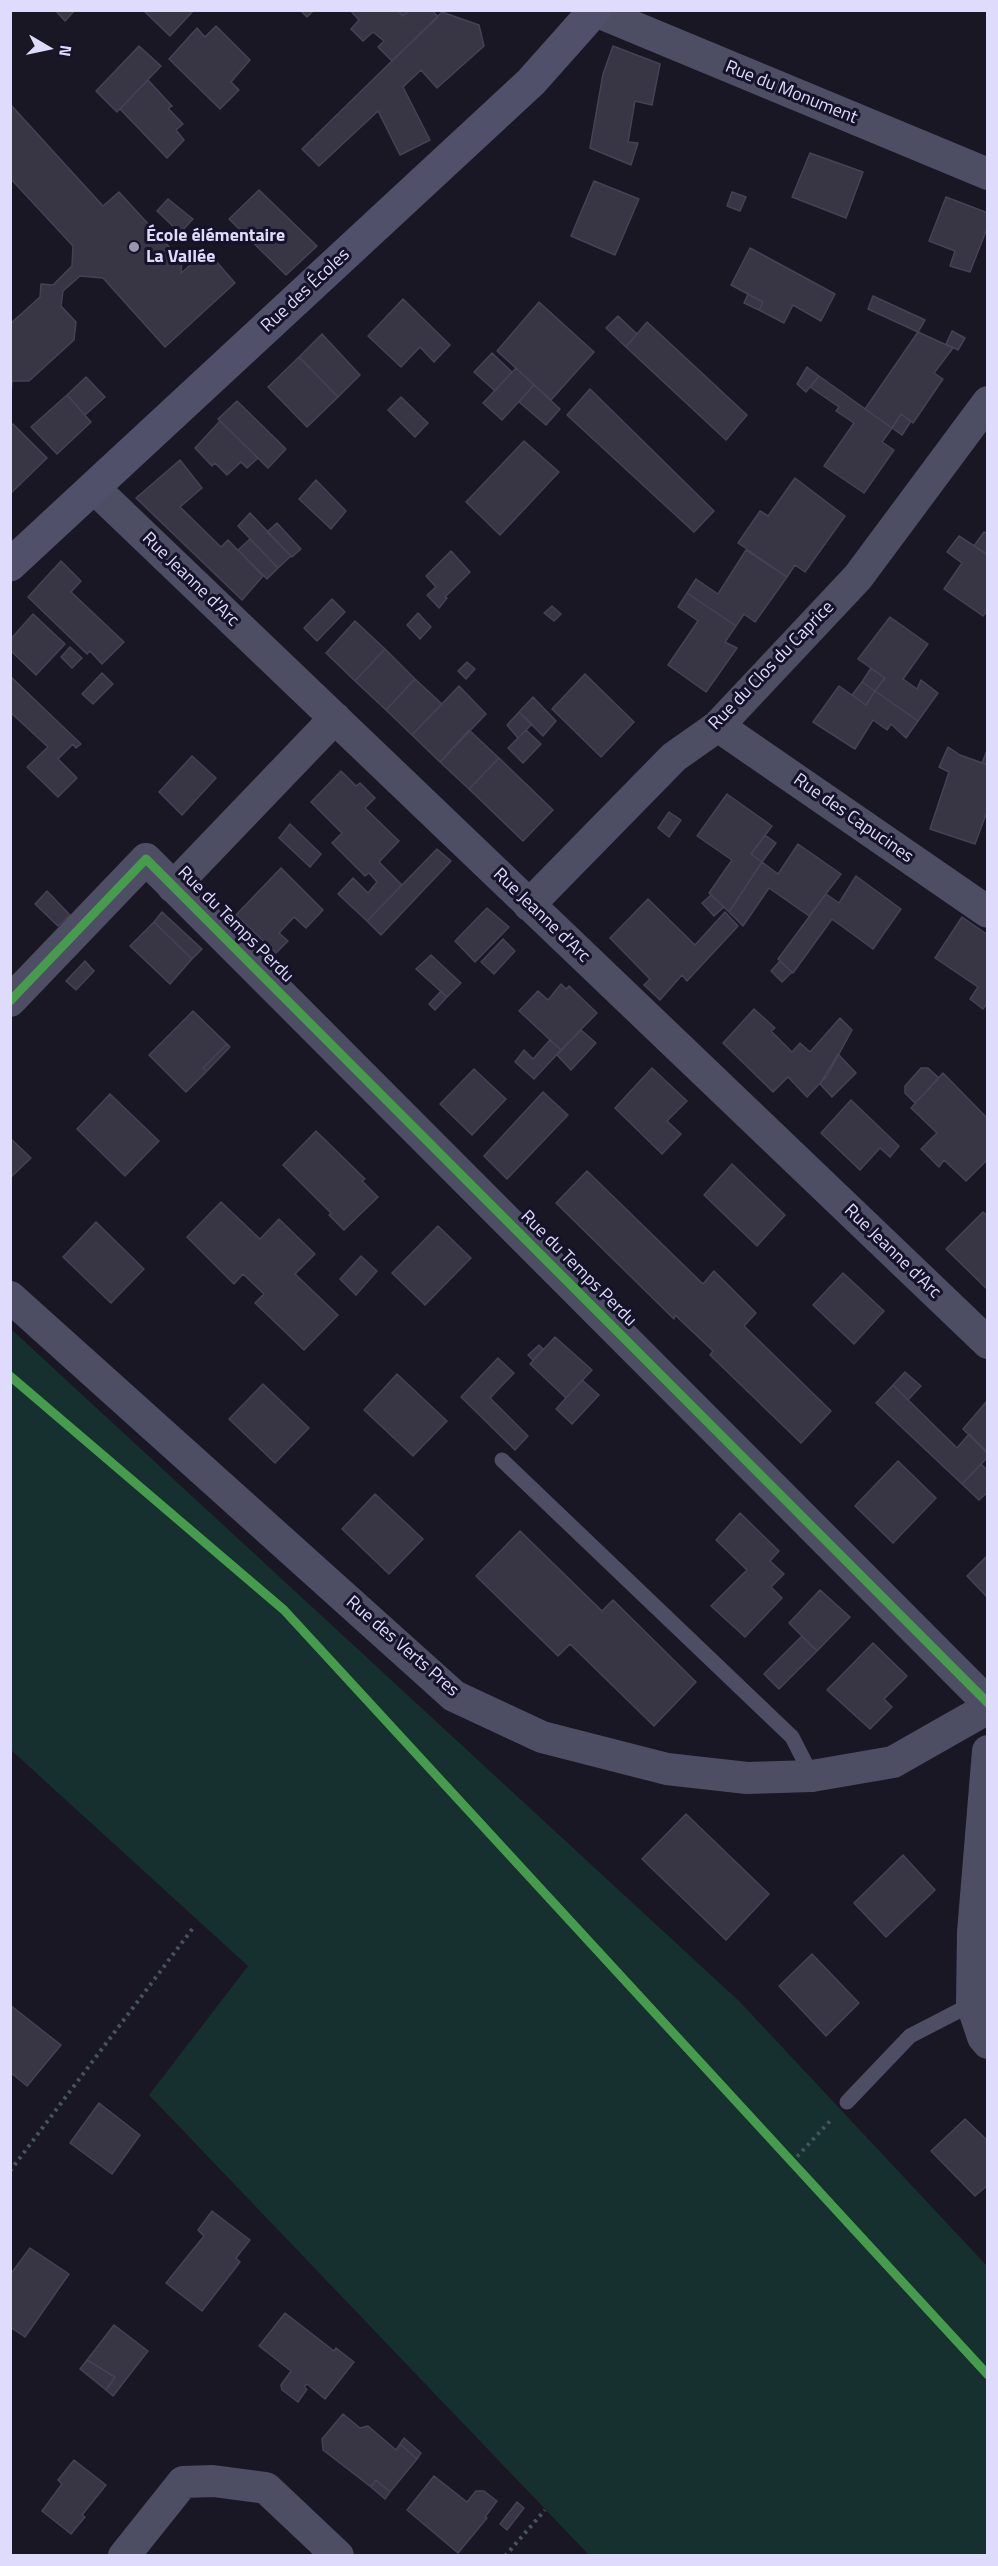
<!DOCTYPE html>
<meta charset="utf-8">
<style>
body{margin:0}
#map{position:relative;width:998px;height:2566px;overflow:hidden;background:#191724;font-family:"Titillium Web",sans-serif}
canvas{display:block}
.frame{position:absolute;inset:0;border:12px solid #dedbfd;pointer-events:none}
.north{position:absolute;left:18px;top:18px;width:60px;height:60px;-webkit-text-stroke:4px #151229;paint-order:stroke;rotate:99deg;font-size:16px;font-weight:700;line-height:24px;text-align:center;color:#dedbfd}
.north::after{content:'';display:block;margin:auto;width:21px;height:27px;background:#dedbfd;clip-path:polygon(50% 0,100% 100%,50% 72%,0 100%)}
</style>
<div id="map">
<canvas width="998" height="2566"></canvas>
<div class="frame"></div>
<div class="north">N</div>
</div>
<script>
const ctx = document.querySelector('canvas').getContext('2d');
ctx.lineJoin = 'round';
function fill(path, color) {
  ctx.fillStyle = color;
  ctx.fill(path, 'evenodd');
}
function stroke(path, color, width, dash) {
  ctx.strokeStyle = color;
  ctx.lineWidth = width;
  ctx.lineCap = dash ? 'butt' : 'round';
  ctx.setLineDash(dash || []);
  ctx.stroke(path);
}
function write(font, color, halo, rows, align = 'center') {
  ctx.font = font + ' "Titillium Web",sans-serif';
  ctx.lineWidth = 6;
  ctx.setLineDash([]);
  ctx.textBaseline = 'middle';
  ctx.strokeStyle = halo;
  ctx.fillStyle = color;
  for (const [text, x, y, turn = 0] of rows) {
    ctx.save();
    ctx.translate(x, y);
    ctx.rotate((+turn || 0) * Math.PI / 180);
    ctx.textAlign = isNaN(turn) ? turn : align;
    if (halo) ctx.strokeText(text, 0, 0);
    ctx.fillText(text, 0, 0);
    ctx.restore();
  }
}
fill(new Path2D(`
 M11,1329l729,673 247,264v289h-398l-440,-460 99,-129 -237,-216z`), '#162f2f');
const building = new Path2D(`
 M55,10h20l-10,11z
 M143,10h51l-24,26z
 M300,10h14l-7,7z
 M350,10h47l6,6 7,-6h22l6,7 -46,44 -14,-14 6,-6 -11,-9 -10,9 -12,-12 8,-9z
 M397,10h13l-7,6z
 M442,12l37,13 5,21 -47,42 -16,-18 -18,17 27,53 -30,15 -22,-44 -59,55 -17,-17z
 M216,26l34,34 -19,22 8,8 -19,19 -51,-50 28,-31 8,9z
 M139,46l22,20 -44,46 -21,-21z
 M613,46l47,18 -8,41 -17,-4 -7,41 10,1 -7,22 -41,-17 13,-74z
 M148,80l24,26 -4,2 15,16 -7,6 8,10 -17,18 -47,-49z
 M10,104l93,102 16,-14 63,69 -1,12 26,-22 28,32 -70,64 -62,-69 -23,-2 -17,15 -2,15 15,16 -2,18 -45,41h-17l-1,15 -1,-72 30,-27 1,-13 12,1 19,-19 1,-20 -63,-68z
 M810,153l53,19 -17,46 -54,-21z
 M594,181l45,18 -24,56 -44,-19z
 M259,190l58,56 -31,29 -57,-56z
 M732,192l14,5 -6,14 -13,-5z
 M946,197l42,16v13l-18,46 -20,-6 5,-15 -26,-10z
 M168,199l25,20 -13,14 -23,-22z
 M750,248l85,46 -14,27 -28,-16 -9,18 -25,-13 4,-8 -32,-17z
 M748,294l15,8 -4,8 -15,-7z
 M873,296l52,24 -7,12 -50,-23z
 M403,299l47,46 -16,17 -14,-15 -19,20 -33,-31z
 M539,302l55,50 -43,48 -54,-49z
 M618,316l19,18 -11,13 -20,-19z
 M647,322l100,93 -21,25 -100,-93z
 M952,331l13,7 -7,12 -12,-6z
 M918,332l35,16 -19,25 9,6 -30,44 -12,-9 -9,14 -27,-19z
 M322,334l38,41 -22,22 -39,-40z
 M492,353l20,19 -17,19 -21,-19z
 M299,357l39,40 -31,30 -39,-40z
 M807,367l12,9 -13,16 -9,-8z
 M516,368l18,17 -32,35 -19,-17z
 M819,376l73,52 -10,14 12,8 -30,43 -40,-27 30,-43 -18,-12 3,-4 -29,-20z
 M86,377l19,20 -20,18 -18,-20z
 M534,385l26,24 -14,16 -27,-23z
 M590,389l124,122 -20,21 -127,-117z
 M67,395l24,27 -34,32 -26,-27z
 M401,397l27,26 -13,14 -27,-27z
 M237,401l49,48 -18,19 -50,-49z
 M901,414l10,7 -9,14 -10,-7z
 M220,421l38,37 -11,10 -6,-6 -14,13 -12,-12 -3,3 -17,-18z
 M13,424l34,34 -37,36v-68z
 M524,441l35,31 -59,63 -34,-33z
 M180,460l22,28 -22,19 41,40 7,-7 35,36 -21,24 -106,-102z
 M795,478l50,38 -40,56 -10,-7 -8,12 -49,-34 22,-32 8,5z
 M316,480l30,31 -15,18 -32,-30z
 M250,513l41,43 -13,12 -40,-42z
 M277,523l24,26 -9,8 -25,-25z
 M984,532l4,2v21l-14,-9z
 M959,536l29,19v55l-5,6 -39,-27 18,-26 -15,-11z
 M250,539l28,29 -11,11 -29,-29z
 M746,550l41,27 -32,45 -11,-8 -8,12 -49,-33 9,-14 22,15z
 M451,551l19,21 -25,25 2,1 -8,10 -12,-13 9,-8 -10,-11z
 M61,561l20,20 -10,11 53,50 -22,22 -12,-13 -3,3 -59,-57z
 M687,593l49,33 -11,16 12,6 -31,44 -38,-27 30,-44 -20,-14z
 M332,599l13,13 -28,29 -13,-13z
 M552,606l9,8 -7,7 -10,-8z
 M418,613l13,14 -11,12 -13,-14z
 M33,614l32,30 -29,31 -26,-25v-10z
 M890,617l38,27 -25,35 14,10 4,-9 17,13 -20,28 -43,-30 10,-13 -27,-19z
 M355,621l30,28 -30,32 -29,-28z
 M70,647l12,11 -10,10 -11,-11z
 M385,649l30,30 -29,31 -31,-29z
 M467,662l8,7 -9,10 -8,-8z
 M871,668l14,10 -10,13 -13,-9z
 M102,673l11,11 -20,20 -11,-10z
 M585,674l49,48 -33,35 -49,-48z
 M10,676l71,68 -5,4 -3,-4 -15,15 19,19 -19,19 -31,-30 21,-20 -38,-35z
 M415,679l27,25 -30,31 -26,-25z
 M862,682l13,9 -9,14 -14,-10z
 M459,686l27,28 -46,48 -28,-27z
 M839,686l27,19 9,-14 43,30 -12,17 -15,-14 -4,6 -14,-10 -18,29 -42,-27z
 M533,697l23,24 -13,15 -24,-24z
 M519,712l13,12 -14,14 -11,-13z
 M469,730l30,28 -30,31 -29,-27z
 M526,730l15,14 -18,19 -15,-15z
 M948,747l12,8 28,10v44l-13,35 -45,-15 19,-57 -10,-5z
 M988,748v17l-6,-2z
 M192,756l24,22 -34,37 -23,-23z
 M499,758l54,52 -30,31 -54,-52z
 M341,771l15,15 4,-3 15,15 -10,10 34,33 -20,21 23,23 -35,36 -29,-27 15,-16 15,15 9,-11 -8,-9 -4,3 -33,-33 10,-10 -31,-31z
 M727,794l45,32 -21,28 11,8 -33,50 -20,-19 23,-33 -35,-24z
 M669,812l12,8 -12,17 -11,-9z
 M290,824l31,30 -11,13 -31,-29z
 M765,835l11,8 -14,19 -11,-8z
 M798,844l43,30 -32,42 -40,-28 -26,38 -14,-14 33,-50 16,12z
 M437,849l14,12 -70,74 -14,-14z
 M281,868l42,42 -17,18 -12,-11 -15,16 9,8 -12,12 -40,-38z
 M856,876l45,33 -28,40 -41,-30 -39,54 -15,-14 48,-65 13,9z
 M47,891l23,24 -12,11 -23,-22z
 M711,895l13,12 -10,9 -12,-13z
 M648,899l47,46 30,-33 13,14 -51,55 -5,-6 -22,25 -16,-15 6,-6 -40,-41z
 M487,908l22,19 -34,35 -20,-21z
 M162,912l40,37 -10,10 -38,-37z
 M962,917l26,18v67l-5,7 -13,-10 8,-12 -43,-29z
 M154,922l38,37 -22,25 -40,-38z
 M503,939l12,12 -21,23 -13,-12z
 M431,955l30,28 -14,14 -31,-28z
 M85,961l9,10 -18,19 -10,-9z
 M780,961l12,11 -10,10 -11,-11z
 M561,984l5,5 3,-3 28,27 -36,37 -42,-39 19,-20 10,9z
 M441,991l6,6 -12,13 -6,-6z
 M754,1009l21,19 -4,3 21,21 8,-9 10,9 30,-34 12,12 -25,46 -20,21 -19,-20 -15,15 -50,-49z
 M193,1011l34,33 -24,24 4,3 -21,21 -37,-37z
 M581,1030l15,13 -25,27 -14,-15z
 M550,1040l11,10 -27,29 -19,-17 9,-12 9,9z
 M227,1044l3,3 -23,24 -4,-3z
 M838,1054l18,19 -24,24 -12,-13z
 M652,1068l35,33 -20,20 14,13 -19,20 -47,-46z
 M921,1068h7l11,10 -24,25 -10,-10v-7z
 M474,1069l32,30 -34,36 -32,-31z
 M943,1073l45,46v40l-22,22 -22,-21 -5,7 -18,-18 16,-16 -26,-25z
 M543,1092l25,23 -61,64 -23,-23z
 M110,1094l49,47 -34,35 -48,-47z
 M851,1100l48,46 -9,11 -10,-9 -20,22 -39,-37z
 M316,1131l49,48 -3,2 16,16 -34,33 -15,-15 2,-2 -48,-48z
 M10,1138l21,20 -21,20z
 M732,1164l53,51 -28,31 -53,-51z
 M587,1171l116,113 11,-13 42,42 -12,13 87,85 -30,32 -91,-88 3,-4 -38,-36 -1,4 -118,-116z
 M221,1202l39,37 19,-20 36,35 -20,20 43,41 -34,35 -49,-47 9,-9 -21,-20 -9,10 -47,-47z
 M983,1212l5,4v74l-42,-41z
 M96,1222l48,47 -33,34 -48,-46z
 M438,1226l33,32 -46,47 -33,-32z
 M361,1256l16,15 -21,24 -16,-16z
 M843,1273l41,38 -30,33 -41,-39z
 M555,1337l37,33 -26,28 -36,-34z
 M539,1345l4,4 -10,11 -5,-5z
 M498,1358l16,15 -24,25 38,38 -13,14 -54,-53z
 M905,1372l16,14 -13,14 -15,-15z
 M397,1374l50,47 -34,35 -49,-46z
 M582,1380l17,15 -27,29 -16,-15z
 M263,1384l46,44 -34,35 -46,-44z
 M893,1385l64,63 12,-14 19,19v4l-26,27 -86,-81z
 M987,1401l1,1 -1,51 -24,-24z
 M898,1461l38,37 -43,45 -38,-37z
 M981,1464l7,7v21l-9,8 -17,-16z
 M375,1494l48,45 -34,35 -47,-45z
 M740,1513l39,38 -9,10 14,13 -13,13 11,11 -37,39 -34,-31 36,-36 -31,-30z
 M520,1531l82,80 11,-11 83,82 -42,44 -84,-82 -12,12 -82,-80z
 M988,1555v43l-21,-22z
 M820,1590l30,27 -33,34 -28,-28z
 M802,1636l15,15 -38,38 -15,-15z
 M873,1643l34,33 -23,23 8,8 -22,22 -43,-39z
 M686,1814l83,80 -43,46 -84,-81z
 M903,1855l32,35 -49,47 -32,-34z
 M812,1954l47,49 -33,33 -47,-50z
 M10,2005l51,40 -34,41 -17,-14z
 M99,2103l41,32 -28,39 -42,-31z
 M965,2119l23,22v44l-13,11 -44,-45z
 M212,2211l38,29 -14,18 4,4 -38,49 -36,-28 38,-47 -6,-6z
 M30,2248l39,26 -44,63 -15,-10v-52z
 M285,2313l49,38 2,-3 18,14 -29,37 -18,-15 -3,3 3,2 -9,13 -16,-12 -1,-5 10,-14 -32,-25z
 M114,2325l34,26 -35,45 -7,-6 9,-13 -28,-17z
 M87,2360l28,17 -9,13 -26,-21z
 M343,2414l17,14 8,-2 28,24 4,-6 17,15 -27,33 -14,-12 -5,7 -48,-37 -1,-11z
 M404,2438l17,15 -4,6 -17,-15z
 M74,2460l32,25 -24,30 3,2 -14,17 -29,-23 20,-27 -4,-4z
 M434,2476l33,26 9,-11h8l13,10 -12,16 2,1 -29,35 -51,-43z
 M376,2480l14,12 -5,7 -14,-12z
 M517,2502l7,6 -17,22 -7,-6z`);
fill(building, '#383545');
stroke(building, '#454256', 1.5);
stroke(new Path2D(`
 M792,2162l38,-41
 M10,2171l183,-243
 M505,2556l40,-46`), '#475360', 4, [3, 4.5]);
stroke(new Path2D(`
 M502,1460l290,277 20,39
 M847,2102l63,-66 62,-32`), '#4d4d64', 15);
stroke(new Path2D(`
 M593,10l395,164
 M94,488l894,855
 M718,726l270,186
 M173,887l162,-169
 M529,905l145,-148 44,-31 140,-149 130,-175
 M10,1001l136,-142 842,844
 M10,1297l444,399 88,41 125,32 80,9 65,-2 81,-14 95,-54
 M988,1751l-15,181 -1,72 11,33 5,6
 M124,2556l59,-74 30,-1 53,7 72,68`), '#4d4d64', 32);
stroke(new Path2D(`
 M10,565l521,-483 64,-72`), '#50506a', 33);
stroke(new Path2D(`
 M10,1001l136,-142 842,844
 M10,1376l274,234 704,765`), '#469c4c', 9);
for (const [x, y, r, color] of [
 [134,247,6,"#9996b1"]
]) {
  const dot = new Path2D();
  dot.arc(x, y, r, 0, 2 * Math.PI);
  ctx.fillStyle = color;
  ctx.fill(dot);
  stroke(dot, '#151229', 2);
}
write('18px', '#dedbfd', '#151229', [
 ["Rue du Monument",791,93,22],
 ["Rue des Écoles",306,291,-43],
 ["Rue Jeanne d'Arc",190,580,44],
 ["Rue du Clos du Caprice",772,666,-46],
 ["Rue des Capucines",853,819,35],
 ["Rue Jeanne d'Arc",541,916,44],
 ["Rue du Temps Perdu",235,925,45],
 ["Rue Jeanne d'Arc",892,1252,44],
 ["Rue du Temps Perdu",578,1269,45],
 ["Rue des Verts Pres",402,1647,41]
]);
write('bold 18px', '#dedbfd', '#151229', [
 ["École élémentaire",146,237],
 ["La Vallée",146,258]
], 'left');
</script>
